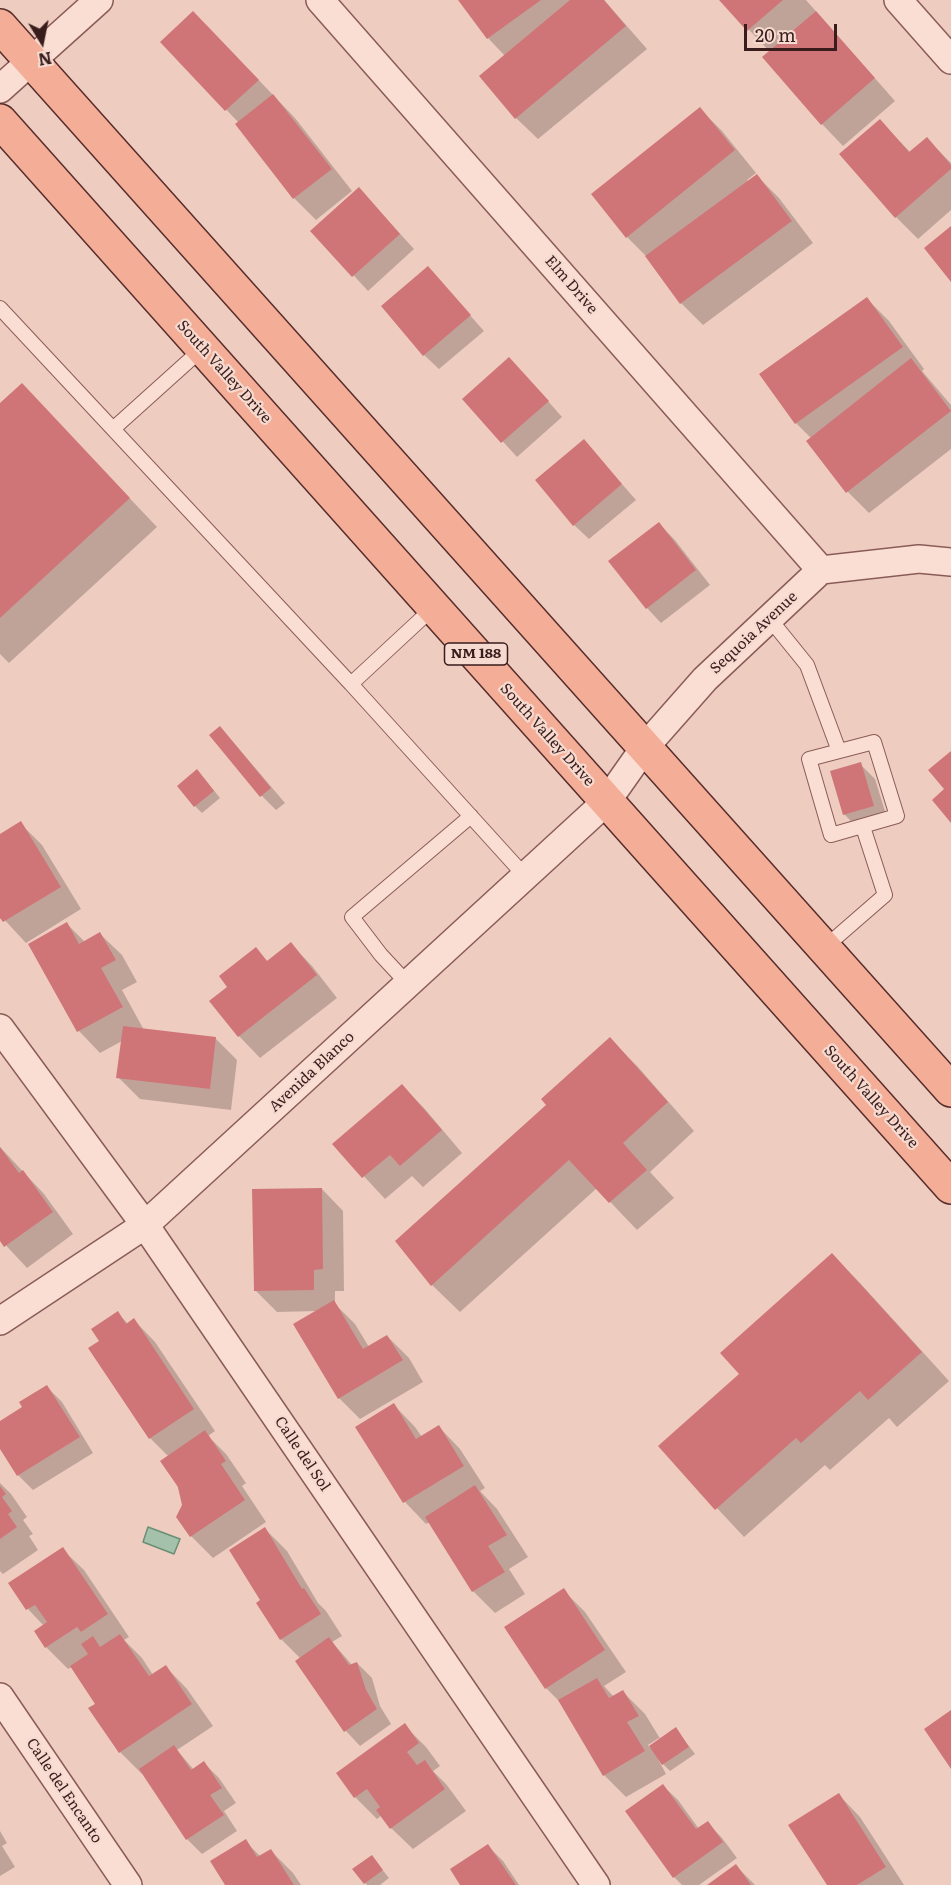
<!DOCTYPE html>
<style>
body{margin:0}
#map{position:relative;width:951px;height:1885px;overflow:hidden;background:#efccc0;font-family:Literata,serif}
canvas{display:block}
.north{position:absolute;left:12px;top:12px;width:60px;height:60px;-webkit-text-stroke:4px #f6dad0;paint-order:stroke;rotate:170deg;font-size:16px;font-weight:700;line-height:24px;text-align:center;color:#381d1c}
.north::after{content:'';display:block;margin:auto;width:21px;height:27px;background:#381d1c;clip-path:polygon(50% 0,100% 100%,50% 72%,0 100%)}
.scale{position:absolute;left:744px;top:24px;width:93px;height:27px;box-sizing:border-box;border:3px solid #381d1c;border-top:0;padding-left:8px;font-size:18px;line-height:21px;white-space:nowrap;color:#381d1c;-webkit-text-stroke:4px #f6dad0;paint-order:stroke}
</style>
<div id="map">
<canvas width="951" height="1885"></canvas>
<div class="north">N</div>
<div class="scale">20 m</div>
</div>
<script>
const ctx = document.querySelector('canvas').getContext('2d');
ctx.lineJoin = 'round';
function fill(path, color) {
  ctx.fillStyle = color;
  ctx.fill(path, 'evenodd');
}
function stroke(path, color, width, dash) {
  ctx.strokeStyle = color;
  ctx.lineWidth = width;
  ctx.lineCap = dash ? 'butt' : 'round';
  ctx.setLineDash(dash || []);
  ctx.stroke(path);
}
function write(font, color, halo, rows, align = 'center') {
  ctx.font = font + ' Literata,serif';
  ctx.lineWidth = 4.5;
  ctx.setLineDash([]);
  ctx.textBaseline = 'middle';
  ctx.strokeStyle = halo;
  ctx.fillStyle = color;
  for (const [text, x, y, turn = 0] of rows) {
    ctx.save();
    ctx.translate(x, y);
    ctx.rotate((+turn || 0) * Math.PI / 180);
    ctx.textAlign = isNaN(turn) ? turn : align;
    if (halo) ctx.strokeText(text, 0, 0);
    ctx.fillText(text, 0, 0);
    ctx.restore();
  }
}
const water = new Path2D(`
 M148,1527l32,12 -6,15 -31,-12z`);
fill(water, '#a3c1ab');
stroke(water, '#6a8f75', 1.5);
fill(new Path2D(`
 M460,0h144l43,49 -109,90 -22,-21 -11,-62 -17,-18z
 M721,0h85l89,101 -52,45 -21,-22 -52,-72z
 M208,27l87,91 57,73 -36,29 -22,-22 -55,-75 -77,-81z
 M700,109l22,22 34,42 -9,7 2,2 8,-6 22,22 34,45 -110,82 -22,-22 -35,-47 -19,-19z
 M880,121l31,32 16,-14 24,24v47l-33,29 -22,-22z
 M373,204l41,45 -46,42 -55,-60z
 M428,268l56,63 -45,38 -15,-14z
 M867,299l22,22 35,48 -2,2 29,34v44l-82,64 -21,-21 -37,-54 -15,-15z
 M524,374l38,43 -45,40 -53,-58z
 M22,385l135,142 -148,136 -9,-9v-249z
 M584,441l52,59 -47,39 -15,-14z
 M659,524l15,15 36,46 -49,38 -14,-15z
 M220,728l14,15 51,60 -9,7 -14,-14z
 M860,764l15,15 13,42 -29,8 -15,-15z
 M204,778l16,20 -18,15 -7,-7z
 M20,823l22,22 39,64 -55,34 -26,-28v-79z
 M67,924l18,18 15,-8 22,21 15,27 -15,8 22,40 71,8 22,22 -6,50 -91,-11 -22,-22 4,-36 -22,12 -21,-22 -49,-86z
 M291,944l21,22 25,32 -77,60 -21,-22 -10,-49 27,-38 12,13z
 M610,1039l28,28 56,64 -44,41 24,26 -37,32 -40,-42 -137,124 -28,-27 116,-180z
 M402,1086l22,22 38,45 -39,34 -11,-11 -27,23 -51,-55z
 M0,1147l44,47 29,40 -46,34 -27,-29z
 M322,1189l21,22 1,80h-9v13l20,20 14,23 18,-11 22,22 14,24 -63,37 -21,-21 -21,-87 -41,1 -22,-22z
 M832,1255l28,28 89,98 -52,46 -8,-9 -59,52 -5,-5 -81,72 -84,-90 81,-73z
 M118,1313l10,11 6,-4 21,22 60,89 -7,5 18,18 20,29 -4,3 24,36 -53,36 -22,-22 -13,-19 5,-12 -14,-48 -19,-19 -49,-97z
 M47,1387l15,15 31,51 -60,37 -15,-15 -18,-28v-24l25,-15z
 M394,1405l21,22 7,10 17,-10 21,22 25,39 -5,3 17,18 31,48 -19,12 16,25 -30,19 -22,-22 -43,-69 -4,2 -21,-22 -48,-75z
 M0,1483l11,11 16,23 -4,3 10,14 -4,2 9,14 -35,24 -3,-3z
 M265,1529l22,22 31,52 8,8 16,25 -10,6 20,23 5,-2 15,15 8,28 11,18 -31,22 -14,-15 -45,-72 -20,-20 -19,-39z
 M62,1549l22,21 45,67 -5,3 18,18 11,17 13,-8 21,22 26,37 -36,24 17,20 10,-7 15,15 17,25 -12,8 13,20 -35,23 -15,-15 -44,-66 -1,1 -22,-22 -23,-48 -25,-37 -4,2 -22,-22 -10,-15 8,-6 -16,-17 -18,-25z
 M563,1590l22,22 41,60 -22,14 10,11 9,-5 22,22 16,26 15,-11 19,25 -25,17 -12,-12 8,15 -40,23 -22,-22 -43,-72 -15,-15zM659,1738l1,2 -10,8 -2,-3z
 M404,1725l22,22 14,19 -7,5 13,13 20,27 -53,38 -22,-21 -9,-13 -5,4 -22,-22z
 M663,1786l15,14 21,29 9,-6 14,15 15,20 -38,27h-17l-8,-8 -47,-65z
 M839,1795l21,22 44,68h-76z
 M0,1831l7,12 -5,3 13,21 -15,9z
 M245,1841l16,16 10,-6 22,22 8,12h-74z
 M488,1846l15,15 16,24h-57z
 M372,1857l17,21 -9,7h-13l-12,-16z
 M736,1866l19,19h-46z`), '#0003');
fill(new Path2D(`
 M458,0h83l-54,39z
 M570,0h34l22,26 -111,93 -36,-43z
 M719,0h64l-36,31z
 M193,11l66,69 -34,31 -65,-69z
 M816,11l59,67 -54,47 -59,-68z
 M273,94l59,75 -39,30 -58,-75z
 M700,107l35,43 -109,88 -35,-44z
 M880,119l29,33 18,-15 24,28v4l-56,49 -56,-64z
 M757,174l35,47 -112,83 -35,-48z
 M359,187l41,47 -48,43 -42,-46z
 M951,226v56l-27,-34z
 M428,266l43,49 -48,41 -42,-50z
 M867,297l36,50 -108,77 -36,-50z
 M509,357l40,44 -48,42 -39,-44z
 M911,358l40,53 -105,82 -40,-52z
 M22,383l108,115 -130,120v-215z
 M584,439l38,45 -49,42 -38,-46z
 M659,522l37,48 -50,39 -38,-48z
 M220,726l51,62 -11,9 -51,-62z
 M951,751v72l-19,-23 12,-11 -16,-19z
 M861,762l13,44 -31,9 -13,-44z
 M197,769l17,22 -20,16 -17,-21z
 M21,821l40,66 -58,35 -3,-4v-84z
 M67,922l12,22 21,-12 16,28 -15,8 22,39 -46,25 -49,-88z
 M291,942l26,33 -79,62 -29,-36 18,-14 -8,-11 37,-29 11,14z
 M123,1026l93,11 -6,52 -94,-11z
 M610,1037l58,65 -45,41 24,27 -38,33 -40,-43 -138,126 -36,-45 151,-136 -5,-6z
 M402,1084l40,46 -42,36 -10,-11 -28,23 -30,-34z
 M0,1147l19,26 4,-3 30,42 -49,35 -4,-6z
 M322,1188l1,81 -9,1v20l-60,1 -2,-102z
 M832,1253l90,99 -54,48 -8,-9 -59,52 -5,-5 -81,72 -57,-64 81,-72 -19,-21z
 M334,1300l29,49 24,-14 16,25 -65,39 -45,-75z
 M118,1311l8,13 8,-6 60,91 -45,30 -61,-91 11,-7 -8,-12z
 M47,1385l33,52 -63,39 -17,-27v-28l22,-14 -3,-5z
 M394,1403l22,36 23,-14 25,41 -61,37 -48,-76z
 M205,1430l21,31 -5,3 24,36 -55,37 -14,-20 6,-12 -4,-18 -18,-26z
 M475,1485l32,50 -19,11 17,26 -33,20 -47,-75z
 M0,1486l6,8 -4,3 10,14 -4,3 9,13 -17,12z
 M265,1527l37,62 2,-1 17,26 -41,26 -24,-37 4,-3 -31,-50z
 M63,1547l45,67 -27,18 -4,-5 -32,21 -11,-17 13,-9 -12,-17 -9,5 -18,-27z
 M564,1588l41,62 -60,39 -41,-62z
 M120,1634l29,42 17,-11 26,39 -73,49 -31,-45 7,-4 -25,-38 18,-12 -7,-10 12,-8 7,11z
 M329,1637l20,28 8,-3 9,28 11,19 -33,23 -49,-71z
 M597,1678l12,20 14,-8 16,26 -12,6 18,29 -42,25 -45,-76z
 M951,1710v59l-27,-40z
 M405,1723l14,20 -12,9 10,13 8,-5 20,29 -55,40 -14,-19 4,-3 -13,-18 -13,9 -18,-25z
 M676,1727l13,20 -27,18 -13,-19z
 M174,1745l17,25 13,-9 18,27 -12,7 14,20 -38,25 -47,-71z
 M663,1784l33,45 12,-8 15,21 -50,36 -48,-67z
 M839,1793l47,74 -29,18h-30l-39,-60z
 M246,1839l11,18 14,-8 23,36h-69l-15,-24z
 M488,1844l28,41h-56l-10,-16z
 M372,1855l11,15 -19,14 -12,-15z
 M736,1864l15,21h-44z`), '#cf7577');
const service = new Path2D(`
 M0,308l351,376 83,-77
 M113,429l90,-81
 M769,618l38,47 32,86
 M351,684l174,192
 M874,742l23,74 -66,19 -22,-76z
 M824,948l61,-53 -22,-68
 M408,984l-27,-29 -29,-38 119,-101`);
const minor = new Path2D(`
 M320,0l501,570
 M898,0l53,60
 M0,89l99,-89
 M0,1028l145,197 451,660
 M0,1321l145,-96 462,-424 38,-54 60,-68 116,-109 98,-11 32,3
 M0,1697l128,188`);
const primary = new Path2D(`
 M0,26l951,1064
 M0,121l951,1066`);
stroke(service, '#895c57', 16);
stroke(minor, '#895c57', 30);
stroke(primary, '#562d2c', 36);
stroke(service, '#faddd3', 14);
stroke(minor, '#faddd3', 27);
stroke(primary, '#f4ad96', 33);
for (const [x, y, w] of [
 [476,654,63]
]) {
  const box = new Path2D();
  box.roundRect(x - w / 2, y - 11, w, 22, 4.5);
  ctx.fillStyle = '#f6dad0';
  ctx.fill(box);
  stroke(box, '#381d1c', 1.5);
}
write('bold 14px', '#381d1c', null, [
 ["NM 188",476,654]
]);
write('15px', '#381d1c', '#f6dad0', [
 ["Elm Drive",571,285,49],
 ["South Valley Drive",224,372,48],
 ["Sequoia Avenue",754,633,-43],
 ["South Valley Drive",547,735,48],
 ["Avenida Blanco",312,1072,-43],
 ["South Valley Drive",871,1097,48],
 ["Calle del Sol",302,1454,56],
 ["Calle del Encanto",64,1791,56]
]);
</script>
